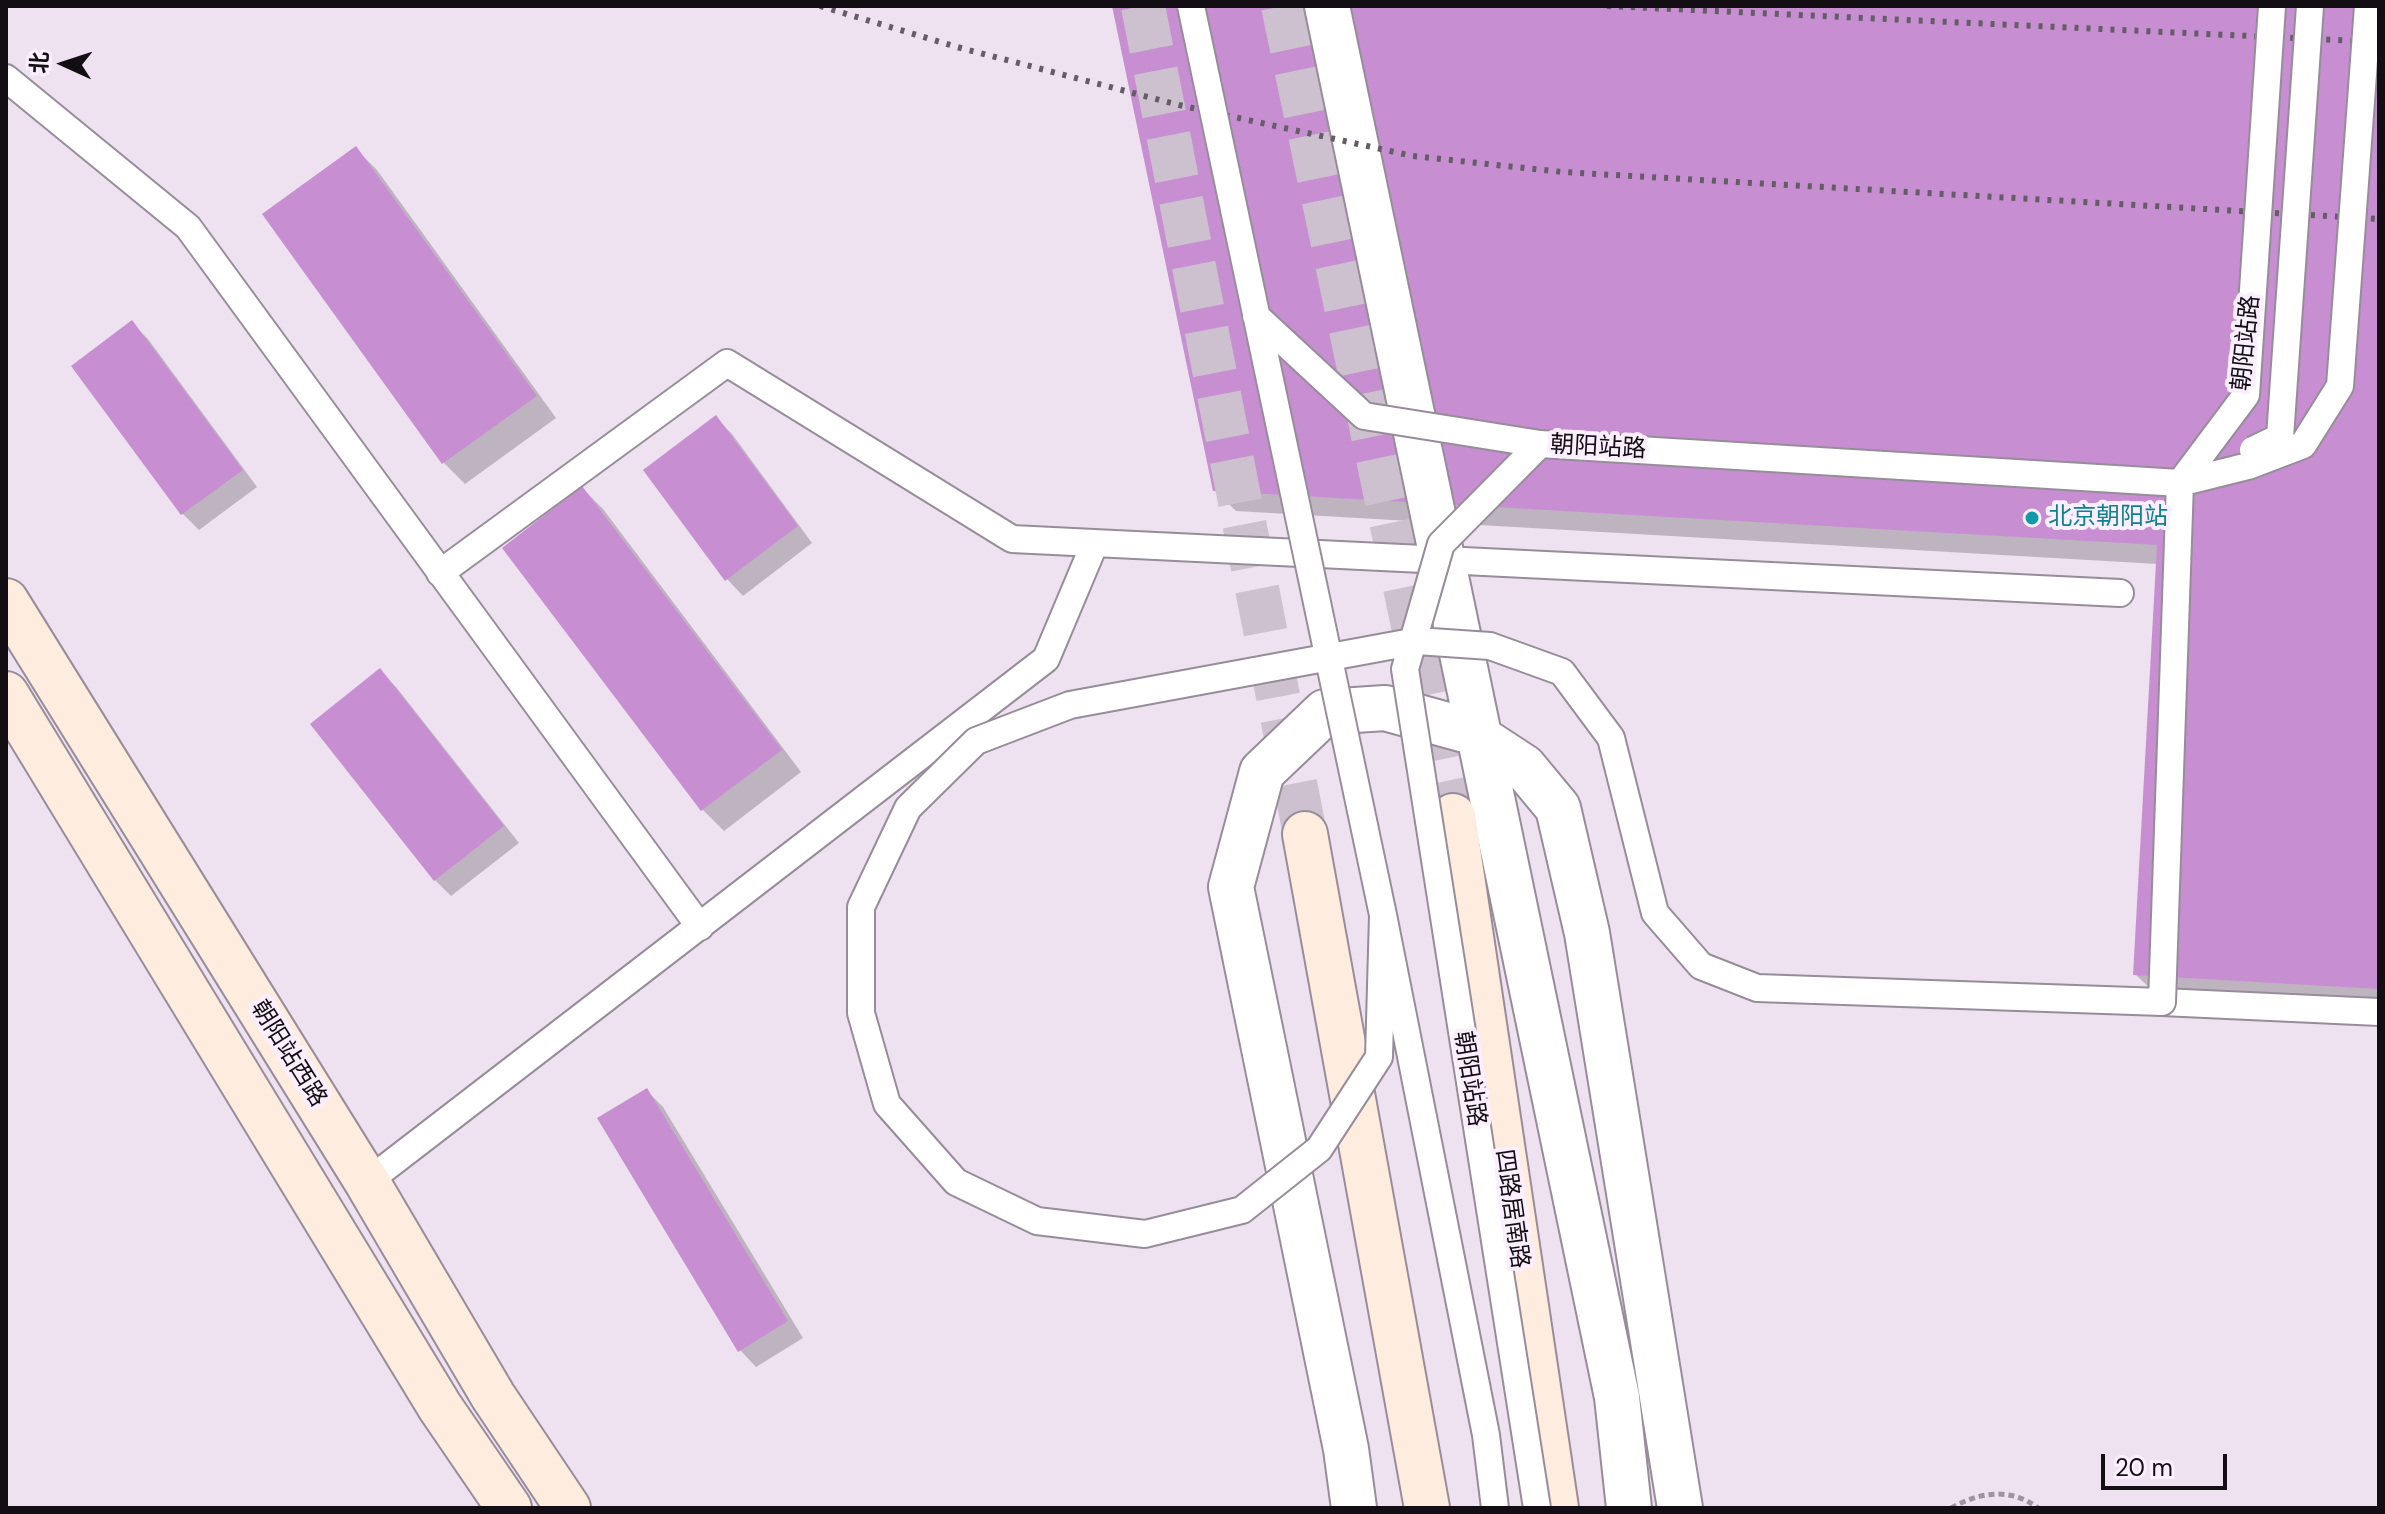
<!DOCTYPE html>
<meta charset="utf-8">
<style>
body{margin:0}
#map{position:relative;width:2385px;height:1514px;overflow:hidden;background:#eee1f0;font-family:"DM Sans","Noto Sans SC",sans-serif}
canvas{display:block}
.frame{position:absolute;inset:0;border:8px solid #120e13;pointer-events:none}
.north{position:absolute;left:24px;top:24px;width:80px;height:80px;-webkit-text-stroke:6px #fbeefe;paint-order:stroke;rotate:273deg;font-size:22px;font-weight:700;line-height:32px;text-align:center;color:#120e13}
.north::after{content:'';display:block;margin:auto;width:28px;height:36px;background:#120e13;clip-path:polygon(50% 0,100% 100%,50% 72%,0 100%)}
.scale{position:absolute;left:2101px;top:1454px;width:126px;height:36px;box-sizing:border-box;border:4px solid #120e13;border-top:0;padding-left:10px;font-size:24px;line-height:28px;white-space:nowrap;color:#120e13;-webkit-text-stroke:6px #fbeefe;paint-order:stroke}
</style>
<div id="map">
<canvas width="2385" height="1514"></canvas>
<div class="frame"></div>
<div class="north">北</div>
<div class="scale">20 m</div>
</div>
<script>
const ctx = document.querySelector('canvas').getContext('2d');
ctx.lineJoin = 'round';
function fill(path, color) {
  ctx.fillStyle = color;
  ctx.fill(path, 'evenodd');
}
function stroke(path, color, width, dash) {
  ctx.strokeStyle = color;
  ctx.lineWidth = width;
  ctx.lineCap = dash ? 'butt' : 'round';
  ctx.setLineDash(dash || []);
  ctx.stroke(path);
}
function write(font, color, halo, rows, align = 'center') {
  ctx.font = font + ' "DM Sans","Noto Sans SC",sans-serif';
  ctx.lineWidth = 8;
  ctx.setLineDash([]);
  ctx.textBaseline = 'middle';
  ctx.strokeStyle = halo;
  ctx.fillStyle = color;
  for (const [text, x, y, turn = 0] of rows) {
    ctx.save();
    ctx.translate(x, y);
    ctx.rotate((+turn || 0) * Math.PI / 180);
    ctx.textAlign = isNaN(turn) ? turn : align;
    if (halo) ctx.strokeText(text, 0, 0);
    ctx.fillText(text, 0, 0);
    ctx.restore();
  }
}
fill(new Path2D(`
 M1114,6h1265v1002l-222,-13 -22,-21 23,-410 -922,-53 -21,-21z
 M356,149l21,21 179,248 -91,66 -21,-21 -179,-249z
 M132,323l16,16 109,148 -58,43 -16,-16 -109,-148z
 M716,418l16,16 80,109 -69,53 -16,-17z
 M582,488l21,21 198,263 -77,59 -21,-21 -199,-262z
 M380,671l16,16 123,156 -68,53 -16,-16z
 M647,1091l16,16 140,231 -47,29 -16,-17z`), '#0003');
fill(new Path2D(`
 M1112,6h1267v983l-246,-14 24,-430 -944,-54z
 M356,146l181,250 -95,68 -180,-250z
 M132,320l111,150 -62,45 -110,-149z
 M716,415l82,111 -73,55 -82,-111z
 M582,486l200,264 -81,61 -199,-263z
 M380,668l124,158 -70,55 -124,-157z
 M647,1088l141,233 -50,31 -141,-234z`), '#c78ed2');
stroke(new Path2D(`
 M1143,6l162,828
 M1283,6l170,810`), '#cdc1cf', 44, [44, 22]);
const service = new Path2D(`
 M6,78l182,149 512,700
 M440,573l287,-210 285,176 1108,54
 M2162,1002l217,10
 M367,1182l679,-523 48,-114`);
const tertiary = new Path2D(`
 M1327,6l290,1391 12,111
 M1354,1508l-8,-59 -115,-562 31,-115 63,-60 60,-4 84,23 55,36 34,41 29,125 93,575`);
const secondary = new Path2D(`
 M6,601l361,581 126,214 75,112
 M6,694l434,713 69,101
 M1453,816l103,692
 M1305,834l122,674`);
stroke(service, '#978c9a', 30);
stroke(tertiary, '#978c9a', 48);
stroke(secondary, '#978c9a', 48);
stroke(new Path2D(`
 M1951,1508c29,-16 59,-21 87,0`), '#9e949f', 5, [6, 4]);
stroke(service, '#fff', 26);
stroke(tertiary, '#fff', 44);
stroke(secondary, '#feecde', 44);
stroke(new Path2D(`
 M820,6l137,41 222,58 234,51 149,16 817,47
 M1607,6l772,36`), '#645d66', 6, [4, 8]);
const serviceBridge = new Path2D(`
 M1191,6l192,909 103,520 9,73
 M1256,316l108,100 176,28
 M2253,450l27,-13 30,-431
 M2180,483l68,-17 55,-21 37,-59 28,-380
 M1383,915l-4,142 -60,92 -77,61 -97,24 -108,-13 -81,-39 -69,-78 -26,-91v-106l47,-99 68,-67 94,-36 347,-64 73,5 72,26 49,66 44,175 46,53 56,22 405,14 18,-519
 M1537,1508l-132,-839 36,-125 99,-100 640,39 66,-88 26,-389`);
stroke(serviceBridge, '#978c9a', 30, []);
stroke(serviceBridge, '#fff', 26);
for (const [x, y, r, color] of [
 [2032,518,8,"#0f9aa8"]
]) {
  const dot = new Path2D();
  dot.arc(x, y, r, 0, 2 * Math.PI);
  ctx.fillStyle = color;
  ctx.fill(dot);
  stroke(dot, '#fbeefe', 3);
}
write('24px', '#120e13', '#fbeefe', [
 ["朝阳站路",2247,343,-84],
 ["朝阳站路",1598,448,3],
 ["朝阳站西路",288,1054,58],
 ["朝阳站路",1469,1079,81],
 ["四路居南路",1511,1209,82]
]);
write('24px', '#0d838f', '#fbeefe', [
 ["北京朝阳站",2048,518]
], 'left');
</script>
